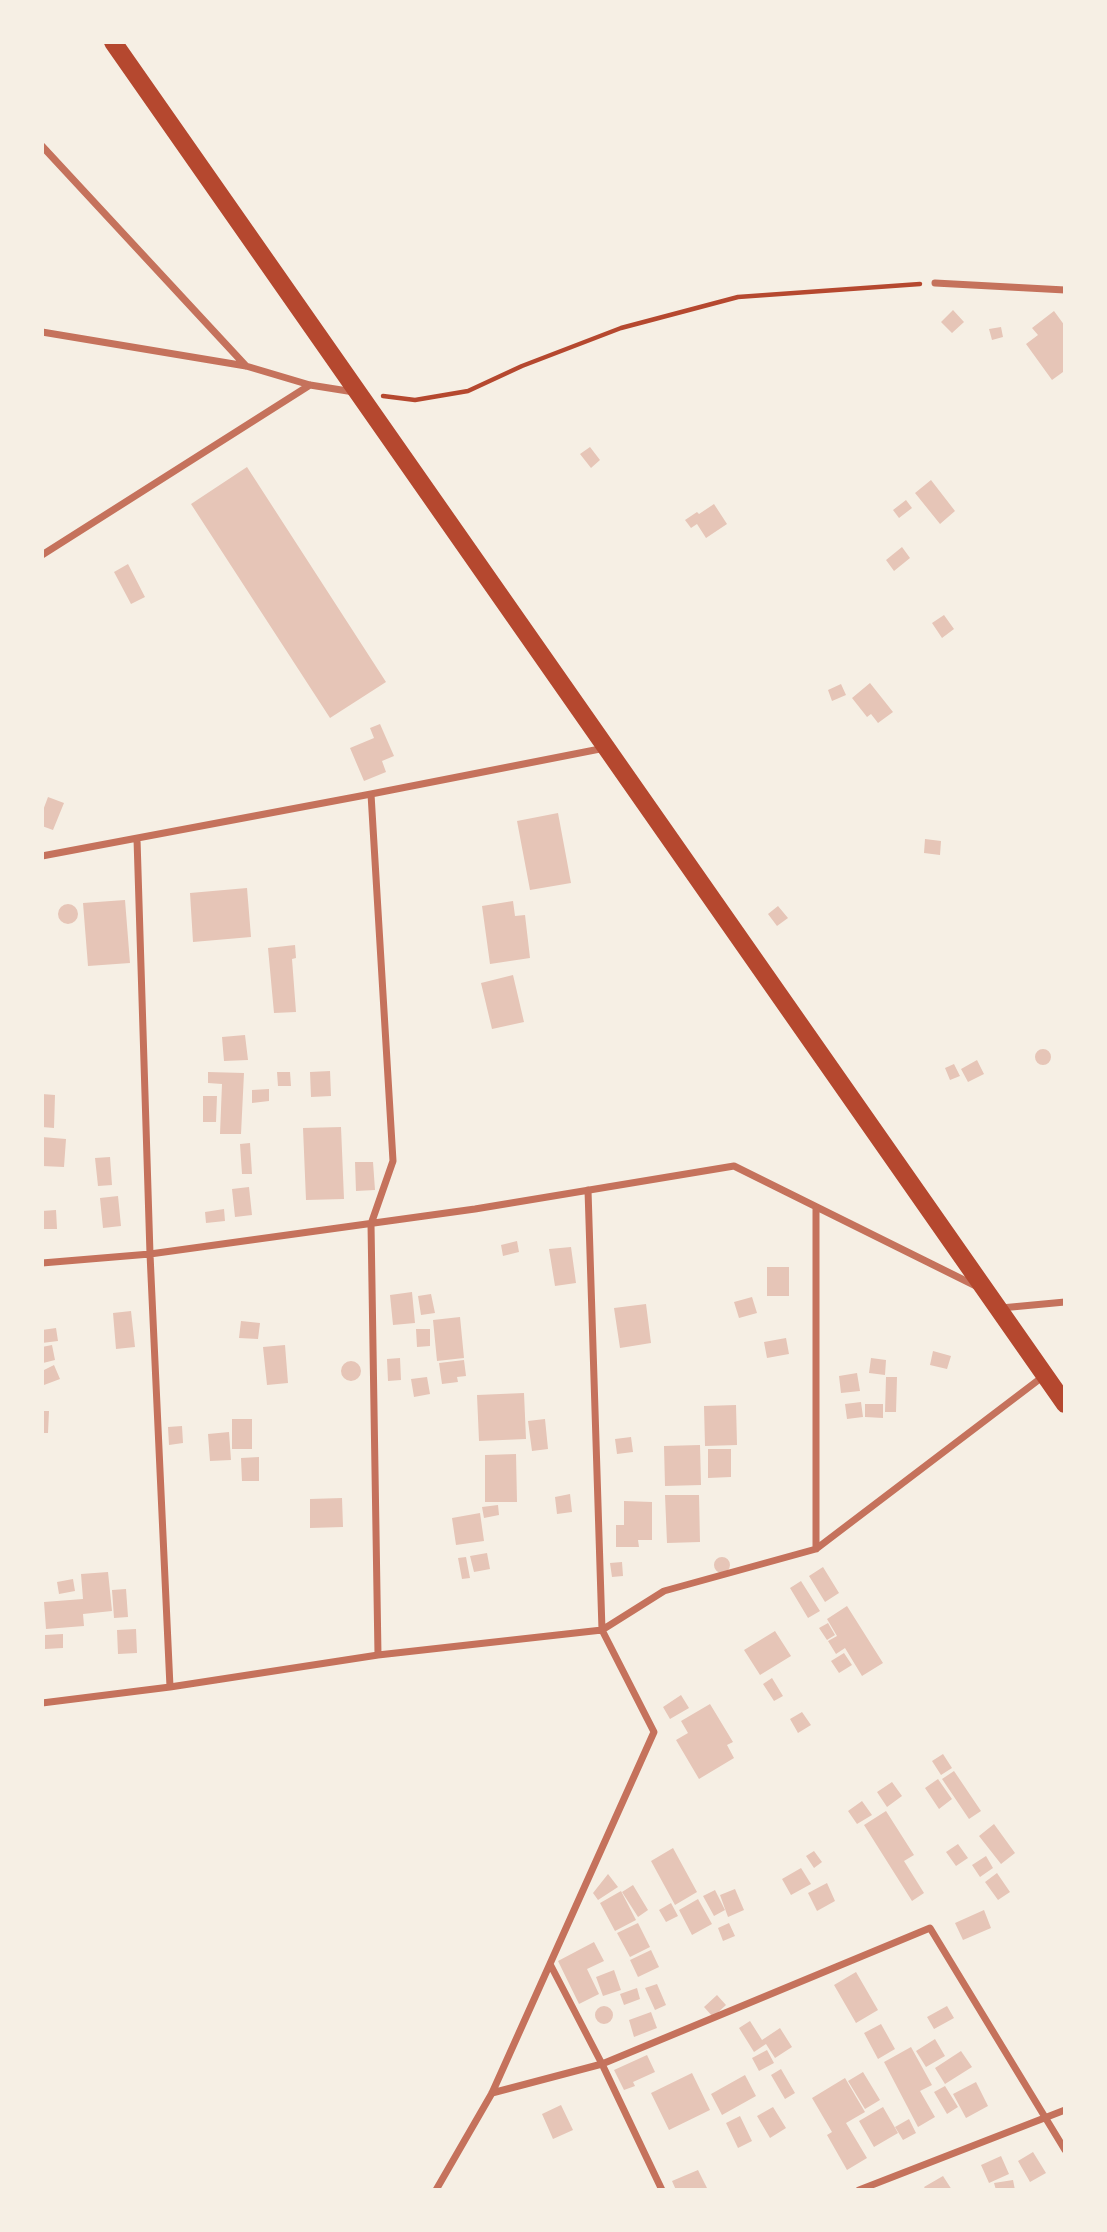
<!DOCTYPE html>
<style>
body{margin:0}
#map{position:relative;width:1107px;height:2232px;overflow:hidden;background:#f6efe4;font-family:Arial,sans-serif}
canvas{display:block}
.frame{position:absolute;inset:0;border:44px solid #f6efe4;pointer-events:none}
</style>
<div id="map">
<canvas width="1107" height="2232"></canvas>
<div class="frame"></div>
</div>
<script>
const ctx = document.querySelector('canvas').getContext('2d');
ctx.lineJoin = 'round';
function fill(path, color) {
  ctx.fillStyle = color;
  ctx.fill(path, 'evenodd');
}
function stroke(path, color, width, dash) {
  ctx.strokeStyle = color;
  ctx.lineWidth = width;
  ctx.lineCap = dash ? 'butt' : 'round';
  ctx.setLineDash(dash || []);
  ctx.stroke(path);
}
fill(new Path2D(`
 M953,310l11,12 -12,11 -11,-11z
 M1054,311l11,15v49l-2,-3 -11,8 -26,-36 12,-9 -6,-7z
 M1001,327l2,10 -11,3 -3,-11z
 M590,447l10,13 -9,8 -11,-14z
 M247,467l139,215 -56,36 -139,-214z
 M931,480l24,31 -15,13 -25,-31z
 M906,500l6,8 -13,10 -6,-8z
 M714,504l13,20 -21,14 -9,-14 -6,4 -6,-8 12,-8 2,2z
 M902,547l8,11 -16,13 -8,-11z
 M128,564l17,33 -14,7 -17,-32z
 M944,615l10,14 -12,9 -10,-15z
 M870,683l23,29 -15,11 -7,-9 -4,3 -15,-19z
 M841,684l5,11 -14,6 -4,-11z
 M380,724l14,32 -12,5 4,11 -22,9 -14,-33 24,-10 -4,-10z
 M48,797l16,6 -11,27 -11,-4v-13z
 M558,813l13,70 -41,7 -13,-69z
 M925,839l16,2 -1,14 -16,-2z
 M247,888l4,49 -58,5 -3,-49z
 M125,900l5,63 -42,3 -5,-63z
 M513,901l2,15 10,-1 5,43 -40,6 -8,-58z
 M58 914a10 10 0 1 1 20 0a10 10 0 1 1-20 0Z
 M778,906l10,12 -11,8 -9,-12z
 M295,945l1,13 -4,1 4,53 -22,1 -6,-65z
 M513,975l11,47 -32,7 -11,-46z
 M245,1035l3,25 -24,1 -2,-24z
 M1035 1057a8 8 0 1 1 16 0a8 8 0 1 1-16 0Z
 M977,1060l7,14 -16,8 -7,-13z
 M954,1064l6,12 -10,4 -5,-12z
 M330,1071l1,25 -20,1 -1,-25z
 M208,1072l36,1 -3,61h-21l2,-50 -14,-1z
 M277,1072h13l1,14h-13z
 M269,1089v12l-17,2v-13z
 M42,1094l13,1 -1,33 -12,-1z
 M203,1096h14l-1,26h-13z
 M341,1127l3,72 -38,1 -3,-72z
 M42,1137l24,2 -2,28 -22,-1z
 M250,1143l2,31h-10l-2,-30z
 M110,1157l2,28 -14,1 -3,-28z
 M355,1162h18l2,28 -19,1z
 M249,1187l3,28 -17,2 -3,-28z
 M118,1196l3,30 -18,2 -3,-30z
 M224,1209l1,12 -19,2 -1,-11z
 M56,1210l1,19h-15v-18z
 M517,1241l2,11 -16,4 -2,-11z
 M571,1247l5,36 -21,3 -6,-37z
 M767,1267h22v29h-22z
 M412,1292l3,31 -22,2 -3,-30z
 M431,1294l4,19 -14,2 -3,-19z
 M752,1297l5,16 -18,5 -5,-16z
 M646,1304l5,39 -31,5 -6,-40z
 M131,1311l4,36 -19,2 -3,-36z
 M460,1317l4,41 -27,3 -4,-41z
 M241,1321l19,2 -2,16 -19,-1z
 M56,1328l2,13 -16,2v-13z
 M416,1329h14v17l-13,1z
 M786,1338l3,16 -22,4 -3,-16z
 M52,1345l3,15 -12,3 -1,-16z
 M285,1345l3,38 -21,2 -4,-38z
 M933,1351l18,5 -4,13 -17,-4z
 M400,1358l1,22 -13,1 -1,-22z
 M871,1358l15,2 -1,15 -16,-2z
 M464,1360l2,16 -9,1 1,5 -16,2 -3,-21z
 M341 1371a10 10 0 1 1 20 0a10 10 0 1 1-20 0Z
 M54,1365l6,14 -16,6 -2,-14z
 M857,1373l3,18 -19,2 -2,-17z
 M427,1377l3,17 -16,3 -3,-18z
 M886,1377h11l-1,35h-11z
 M524,1393l2,46 -47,2 -2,-46z
 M861,1402l2,15 -16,2 -2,-15z
 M865,1404h18v14l-18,-1z
 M736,1405l1,40 -32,1 -1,-40z
 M42,1411h7l-1,22h-6z
 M232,1419h20v30h-20z
 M545,1419l3,30 -16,2 -4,-30z
 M182,1426l1,17 -14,2 -1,-18z
 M229,1432l2,28 -21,1 -2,-27z
 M631,1437l2,15 -16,2 -2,-15z
 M700,1445l1,40 -36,1 -1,-40z
 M708,1449h23v28l-23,1z
 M516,1454l1,48h-32v-47z
 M259,1457v24h-17l-1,-23z
 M570,1494l2,18 -15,2 -2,-17z
 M665,1495h34l1,47 -33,1z
 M342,1498l1,29 -33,1v-29z
 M624,1501l28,1v38h-14l1,7h-23v-22h8z
 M498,1505l1,10 -15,3 -2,-11z
 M480,1513l4,28 -28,4 -4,-27z
 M487,1553l3,16 -16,3 -4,-16z
 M466,1557l4,21 -8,1 -4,-21z
 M714 1565a8 8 0 1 1 16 0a8 8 0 1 1-16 0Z
 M622,1562l1,14 -11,1 -2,-14z
 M823,1567l16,26 -14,9 -16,-26z
 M108,1572l4,39 -29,3 1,12 -38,3 -2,-27 39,-3 -2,-25z
 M73,1579l2,12 -16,3 -2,-12z
 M801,1581l19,30 -12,7 -18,-30z
 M126,1589l2,28 -14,1 -2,-28z
 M847,1606l36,57 -21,13 -17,-28 -9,6 -8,-13 9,-5 -10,-17z
 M828,1623l7,12 -8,5 -8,-12z
 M136,1629l1,24 -19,1 -1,-24z
 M775,1631l16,25 -31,19 -16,-25z
 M63,1634v14l-18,1v-14z
 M844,1653l8,12 -13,8 -8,-12z
 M772,1678l11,18 -9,5 -11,-17z
 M681,1695l8,13 -19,11 -7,-12z
 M710,1704l23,38 -6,3 7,13 -35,21 -23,-39 12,-7 -7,-12z
 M802,1712l9,13 -13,8 -8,-14z
 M943,1754l9,14 -11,7 -9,-14z
 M954,1771l27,40 -12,8 -27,-40z
 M938,1779l14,20 -13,10 -14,-21z
 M892,1782l10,14 -15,11 -10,-15z
 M862,1801l10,14 -15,9 -9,-13z
 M886,1811l28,44 -10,6 20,32 -12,8 -48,-76z
 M994,1824l21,29 -14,11 -22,-28z
 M958,1844l10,14 -12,8 -10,-14z
 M673,1848l24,44 -22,13 -24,-44z
 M814,1851l8,11 -8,6 -8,-12z
 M986,1856l7,12 -13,9 -8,-12z
 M801,1868l10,16 -20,11 -9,-16z
 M997,1873l13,19 -12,8 -13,-18z
 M608,1874l10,13 -20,13 -5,-7z
 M827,1883l8,18 -18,10 -9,-18z
 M633,1885l15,25 -10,7 -16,-25z
 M735,1889l9,21 -16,7 -8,-22z
 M715,1890l10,20 -11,6 -11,-20z
 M621,1891l15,29 -21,11 -15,-28z
 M698,1899l14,25 -20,11 -13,-25z
 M671,1903l7,13 -12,6 -7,-12z
 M984,1910l7,18 -28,12 -8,-17z
 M638,1923l12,24 -20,10 -13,-24z
 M729,1923l6,13 -12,5 -5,-13z
 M594,1942l10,19 -17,8 12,25 -20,10 -21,-43z
 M651,1950l8,17 -21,10 -8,-17z
 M614,1970l7,20 -18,6 -7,-19z
 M856,1972l22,38 -22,13 -22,-38z
 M657,1984l9,21 -11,5 -10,-22z
 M637,1988l3,11 -16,6 -4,-11z
 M717,1995l9,10 -13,12 -9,-10z
 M947,2006l7,12 -20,11 -7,-12z
 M595 2015a9 9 0 1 1 18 0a9 9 0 1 1-18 0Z
 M651,2012l6,16 -23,9 -5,-17z
 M750,2021l12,19 18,-12 12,19 -17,11 -9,-14 -12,8 -15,-24z
 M881,2024l14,25 -17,10 -14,-26z
 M935,2039l10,17 -19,11 -10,-16z
 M911,2047l21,38 -12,6 15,26 -17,10 -34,-65z
 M767,2050l7,13 -15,8 -7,-13z
 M961,2051l11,16 -27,17 -10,-16z
 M647,2055l8,17 -22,10 2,4 -11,4 -10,-20z
 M781,2069l14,24 -10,6 -14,-24z
 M863,2072l17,28 -15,9 -17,-28z
 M692,2073l18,37 -41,20 -18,-37z
 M745,2075l11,21 -34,19 -11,-21z
 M845,2078l20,34 -19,11 21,35 -20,12 -20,-35 5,-3 -20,-34z
 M976,2082l12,24 -22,12 -13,-24z
 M945,2086l13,21 -11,7 -13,-22z
 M561,2105l12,25 -20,9 -11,-25z
 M773,2107l13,21 -16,10 -13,-22z
 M883,2107l15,26 -24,14 -15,-26z
 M740,2116l12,25 -14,7 -12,-25z
 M909,2119l7,14 -13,7 -8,-13z
 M1033,2152l13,21 -16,9 -12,-21z
 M1001,2156l8,18 -20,9 -8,-18z
 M698,2170l10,20h-32l-4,-9z
 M943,2176l9,14h-26l-2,-3z
 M1013,2180l2,10h-19l-2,-7z`), '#e6c5b7');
stroke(new Path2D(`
 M383,396l32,4 53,-9 54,-25 99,-38 117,-31 182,-13`), '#b5482f', 4.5);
stroke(new Path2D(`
 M42,146l204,220
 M935,283l130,7
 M42,332l204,34 64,19 44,7
 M42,555l268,-170
 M371,794l22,367 -22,63 7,431
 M137,839l13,415 20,433
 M42,856l329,-62 234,-46
 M42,1263l108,-9 325,-45 259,-43 242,120
 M1001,1308l64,-6
 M816,1549v-342
 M42,1703l128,-16 208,-32 224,-25 -14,-440
 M550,1964l52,100 60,126
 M492,2093l110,-29 328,-136 135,222
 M436,2190l56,-97 162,-361 -52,-102 62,-39 152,-42 229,-174
 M859,2190l206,-80`), '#c5725c', 7);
stroke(new Path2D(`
 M113,42l952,1362`), '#b5482f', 18);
</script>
